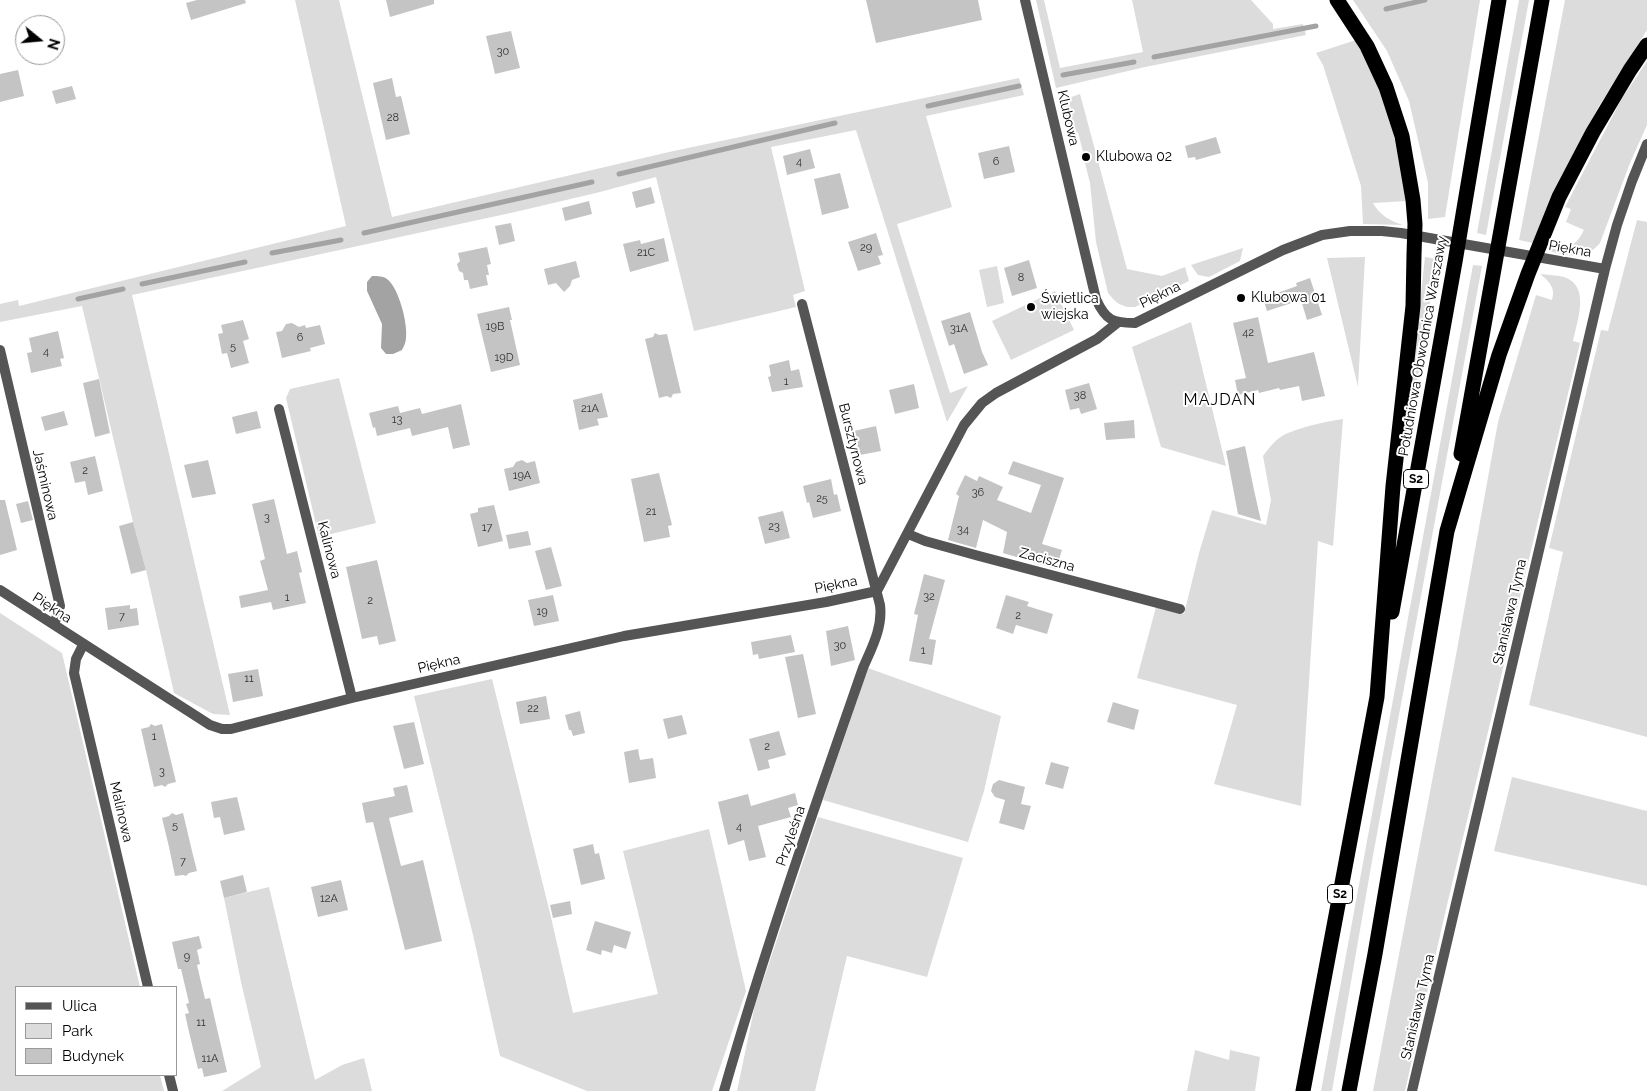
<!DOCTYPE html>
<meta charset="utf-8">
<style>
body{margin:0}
#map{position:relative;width:1647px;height:1091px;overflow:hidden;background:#fff;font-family:Raleway,sans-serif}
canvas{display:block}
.legend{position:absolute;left:15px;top:986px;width:162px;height:90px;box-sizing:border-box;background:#fff;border:1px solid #999;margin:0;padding:6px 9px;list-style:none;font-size:15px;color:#000}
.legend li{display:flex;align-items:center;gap:10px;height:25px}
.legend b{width:25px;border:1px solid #999}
.north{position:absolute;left:15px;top:15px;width:50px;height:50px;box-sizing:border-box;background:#fff;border:1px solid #999;border-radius:50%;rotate:107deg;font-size:14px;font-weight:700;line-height:20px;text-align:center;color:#000}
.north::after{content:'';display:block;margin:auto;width:18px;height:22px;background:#000;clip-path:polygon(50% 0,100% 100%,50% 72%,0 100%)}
</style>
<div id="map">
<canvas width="1647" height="1091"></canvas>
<ul class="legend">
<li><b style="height:6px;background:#555"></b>Ulica</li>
<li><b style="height:14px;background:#dcdcdc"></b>Park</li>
<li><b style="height:14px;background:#c4c4c4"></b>Budynek</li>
</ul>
<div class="north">N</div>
</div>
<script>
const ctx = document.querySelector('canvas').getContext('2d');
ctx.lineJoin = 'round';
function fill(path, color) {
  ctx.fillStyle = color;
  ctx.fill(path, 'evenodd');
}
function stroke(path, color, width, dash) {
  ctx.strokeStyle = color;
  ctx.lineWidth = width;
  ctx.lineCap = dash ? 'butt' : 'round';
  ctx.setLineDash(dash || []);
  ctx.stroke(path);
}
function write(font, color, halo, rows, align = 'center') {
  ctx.font = font + ' Raleway,sans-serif';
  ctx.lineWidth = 4;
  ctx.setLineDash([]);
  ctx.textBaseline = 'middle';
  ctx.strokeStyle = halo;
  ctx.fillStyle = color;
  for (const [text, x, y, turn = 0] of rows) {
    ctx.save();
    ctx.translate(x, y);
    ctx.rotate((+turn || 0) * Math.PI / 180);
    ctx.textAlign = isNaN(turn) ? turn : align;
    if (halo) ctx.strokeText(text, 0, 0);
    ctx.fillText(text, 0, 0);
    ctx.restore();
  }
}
fill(new Path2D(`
 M295,0h44l53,217 277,-65 350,-74 5,17 -98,21 26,91 -55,17 53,169 18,-7 -21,36 -91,-292 -85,17 34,144 -12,4 3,12 -102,24 -38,-154 -60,16 -81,19 -383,83 98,420 -17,-1 -39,-21 -28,-123 -13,-48 -51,-216 -82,16v-18l18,-4 1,6 327,-80z
 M1036,0h8l16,68 83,-16 -11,-52h119l22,24v5l30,-5 3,11 -161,32 -89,21z
 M1353,0h127l-35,217 -17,2v-36l-19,-82 -22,-50z
 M1519,0h10l-43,235 -9,-2z
 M1565,0h82v30l-48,76 -19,35 -28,56 -19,46 -14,-3z
 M1356,40l20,40 16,45 15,76 -34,2c7,13 18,18 30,22l-40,-1 -2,-38 -38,-121 -7,-12z
 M1647,61v64l-17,38 -30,80c-15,18 -30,13 -51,8l2,-3c18,3 25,-3 33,-18l-18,-8 5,-13 -6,-2 56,-107z
 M1080,94l47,175 35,7 23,-9 4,14 -54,26h-8l-8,-3 -5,-4 -6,-7 -12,-51 -6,-59 -5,-20 5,-1 -3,-11 -4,1 -5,-20 -6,1 -12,-24 3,-9z
 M1637,220l10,2v515l-118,-32 34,-153 -14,-4 52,-218 7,1z
 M1243,248l-3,13 -31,16 -11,-2 -7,-10z
 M1365,257l-7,129v1l-31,-129z
 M1425,257l12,2 -20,125 -6,-1z
 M1473,265l9,1 -110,595 -40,230h-11z
 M997,266l7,37 -17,4 -8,-37z
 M1540,274c8,1 16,1 24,3 27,9 13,44 9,64l7,2 -137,579 -38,169h-32l81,-425 44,-244 38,-127 16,5c4,-12 -3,-19 -12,-26z
 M1055,291l19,39 -63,30 -19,-39z
 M1191,322l35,144 -65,-19 -29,-100z
 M339,378l37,145 -57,14 -33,-139 4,-9z
 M1343,419l-10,127 -15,-5 -17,265 -87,-22 23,-79 -100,-27 19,-71 28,7 15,-61 13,-43 54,15 5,-25 -8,-44c6,-8 11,-15 19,-20 14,-8 45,-15 61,-17z
 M0,613l62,40 78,334h-124v88h144l4,16h-164z
 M868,668l133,48 -17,75 -16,51 -145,-42z
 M492,679l58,234 23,100 85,-19 -35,-143 86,-22 37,162 -34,100h-125l-87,-35 -27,-121 -59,-239z
 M1512,777l135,34v75l-153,-35z
 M818,817l145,41 -36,119 -80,-21 -32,135h-78l18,-86z
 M269,887l46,193 27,-15 22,-7 8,33h-150l39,-24 -20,-85 -17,-84z
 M1195,1050l34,10 1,-10 30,7 -5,34h-68z`), '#dcdcdc');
fill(new Path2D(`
 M372,276c6,0 11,0 15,3 12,9 21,45 19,59 0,4 -2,8 -4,12l-9,4h-7l-5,-6 1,-24 -15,-33v-9z`), '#a3a3a3');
stroke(new Path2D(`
 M1386,9l39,-9
 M1154,57l162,-31
 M1063,75l71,-13
 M928,106l91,-20
 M619,174l216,-51
 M364,233l228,-51
 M272,253l69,-13
 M142,284l103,-22
 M78,299l45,-10`), '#a3a3a3', 5);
fill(new Path2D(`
 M197,0h48l1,3 -55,17 -5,-17z
 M386,0h48v4l-44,13z
 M866,0h112l4,20 -106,23z
 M511,31l9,37 -25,6 -9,-38z
 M18,70l6,26 -24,6v-28z
 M392,78l4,19 5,-1 9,38 -24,6 -13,-57z
 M72,86l4,13 -20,5 -4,-13z
 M1216,137l5,16 -25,7 -1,-3 -7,1 -3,-12z
 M1009,146l6,26 -31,7 -6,-26z
 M810,149l5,19 -28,7 -4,-19z
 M840,173l9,35 -27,7 -8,-36z
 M651,187l4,16 -19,5 -4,-16z
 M589,201l3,13 -27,7 -3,-13z
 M511,223l4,18 -16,4 -4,-19z
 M876,233l7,22 -5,1 3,8 -23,7 -10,-29z
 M664,238l5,23 -39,11 -7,-28 17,-4 1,4z
 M487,247l4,17 -4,1 2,10h-3l2,10 -18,4 -2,-9h-4l-1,-7 -4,-2 -2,-7 3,-3 -2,-8z
 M1029,260l8,28 -25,8 -8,-28z
 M576,261l4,16 -8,3 -2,6 -6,6 -8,-9 -8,2 -4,-16z
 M1310,278l12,37 -15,5 -6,-20 -34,11 -4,-13 34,-12 -1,-3z
 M509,307l3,13h-2l10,45 -29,7 -14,-58z
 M970,312l12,40 6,13 -24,9 -10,-30 -5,2 -8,-25z
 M1258,317l10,46 46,-11 11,44 -23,5 -3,-15 -19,4 -1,-2 -20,5 -1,-3 -20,5 -3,-15 11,-2 -13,-55z
 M243,320l6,19 -6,2 6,22 -18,5 -4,-15 -5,1 -4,-20 5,-1 -2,-8z
 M292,323l7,4 6,-2 1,3 14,-3 5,19 -15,4 1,3 -29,7 -6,-26 6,-1 4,-7z
 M58,331l6,27 -4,1 2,7 -31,7 -4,-20 5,-1 -3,-14z
 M655,333l4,2 8,-1 5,21 9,38 -8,1 -2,4 -4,-2 -8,2 -14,-59 8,-2z
 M789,360l2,11 8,-2 4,18 -31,5 -4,-15 3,-1 -2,-11z
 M99,379l11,54 -15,4 -12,-54z
 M1089,383l8,26 -16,5 -2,-6 -9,2 -5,-20z
 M914,384l5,24 -24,6 -6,-24z
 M602,393l6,24 -11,2 2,6 -20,5 -6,-30z
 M461,404l9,41 -17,4 -5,-22 -36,9 -2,-8 -33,8 -2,-9 -2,1 -4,-15 29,-7 2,7 20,-5 2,6z
 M64,411l4,14 -23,6 -4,-14z
 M257,411l4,17 -25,6 -4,-17z
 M1134,420l1,18 -29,2 -2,-17z
 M876,426l5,25 -21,4 -6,-24z
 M1245,446l9,44 7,31 -23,-7 -12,-63z
 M95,456l8,35 -15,4 -3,-14 -10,2 -5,-21z
 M208,460l8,34 -24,4 -8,-33z
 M522,460l5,3 8,-2 5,22 -31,8 -5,-22 9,-2 3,-5z
 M1013,461l51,17 -22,66 20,6 -6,19 -53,-16 4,-21 -24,-12 -7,28 -28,-8 11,-44 -3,-2 9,-19 12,6 2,-5 24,11 -6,13 34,13 10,-28 -33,-11z
 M659,473l13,52 -4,1 2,11 -26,5 -13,-63z
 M831,479l3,16 3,-1 4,17 -28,7 -4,-16 -2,1 -4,-17z
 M274,499l13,55 10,-3 5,21 -3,1 7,30 -33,7 -2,-8 -30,6 -2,-12 29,-6 -8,-29 5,-2 -13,-55z
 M0,500h5l12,50 -17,5z
 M28,501l5,19 -12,3 -5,-19z
 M494,505l9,36 -25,6 -8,-33 8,-2v-4z
 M783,511l7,27 -25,6 -7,-27z
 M133,522l13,48 -15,4 -12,-48z
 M528,531l3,14 -22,4 -3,-14z
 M551,547l11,39 -16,4 -11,-39z
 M377,560l19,81 -17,4 -2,-9 -15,3 -16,-72z
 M924,574l21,6 -16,59 7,1 -4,25 -23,-4 9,-46 -4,-1z
 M553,595l6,26 -25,5 -6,-26z
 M1006,595l23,7 -2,4 26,8 -6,20 -31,-9 -3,9 -17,-6z
 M130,605v4l7,-1 2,17 -31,5 -3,-22z
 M848,626l7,34 -24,6 -5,-35z
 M791,635l4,17 -36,7 -1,-5 -5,1 -2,-13z
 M803,654l13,60 -18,4 -13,-61z
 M258,669l5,27 -30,6 -5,-28z
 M546,696l4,23 -30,5 -4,-22z
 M1113,702l26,8 -5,20 -27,-8z
 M580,711l5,22 -12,3 -2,-6h-2l-4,-15z
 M682,715l5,19 -19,5 -5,-20z
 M414,722l10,42 -20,5 -11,-43z
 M151,724l4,2 7,-2 14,58 -8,2 -3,3 -3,-2 -8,2 -13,-58 8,-2z
 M779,731l7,24 -18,5 2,8 -12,3 -9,-32z
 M638,749l2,11 13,-2 3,20 -27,5 -5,-31z
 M1051,762l18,5 -6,22 -18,-5z
 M999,780l26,7 -4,17 10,2 -7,24 -25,-7 6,-23 -10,-3 -4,-6 2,-7z
 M407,785l6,27 -24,6 12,48 22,-6 19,81 -37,9 -32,-128 -7,1 -4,-20 33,-7 -2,-8z
 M795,793l3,12 -10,3 3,9 -33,9 8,31 -17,4 -5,-21 -16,5 -10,-43 30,-8 3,12z
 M237,797l8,33 -21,5 -4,-18 -6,1 -3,-16z
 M172,813l4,2 7,-2 9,38 5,20 -8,2 -3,3 -3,-1 -8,1 -6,-29 -7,-29 7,-2z
 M593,844l2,10 4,-1 6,26 -24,6 -8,-36z
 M243,875l4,17 -23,6 -4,-17z
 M341,880l7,30 -30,7 -7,-30z
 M570,901l2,13 -19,4 -3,-13z
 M595,921l36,11 -5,17 -12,-4 -2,8 -10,-3 -1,5 -15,-5z
 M199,936l3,12 -5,2 3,14 -3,1 8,34 5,-1 17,74 -23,5 -2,-9 -4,1 -9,-37 -4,-18 4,-1 -3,-9 3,-1 -8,-34h-3l-6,-27z`), '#c4c4c4');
stroke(new Path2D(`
 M0,350l60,256 -6,19
 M279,409l73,289
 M908,534l17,7 54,15 201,53
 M0,590l210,135 12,4h9l121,-31 272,-62 202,-34 51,-11 87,-166 18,-22 14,-10 101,-54 20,-16
 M83,645l-7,14 -2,14 74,314
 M169,1075l4,16
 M724,1091c41,-143 90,-282 139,-423 8,-19 20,-40 17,-63l-78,-301`), '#555', 10);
stroke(new Path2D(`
 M1025,0l71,299c10,22 17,24 39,24l148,-73 39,-15 28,-4h32l19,2 204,36
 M1412,1091l193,-822 12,-44 15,-44 15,-37`), '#555', 10);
stroke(new Path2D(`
 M1461,454l81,-454
 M1392,612l63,-350 44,-262
 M1303,1091l74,-394 16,-211 20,-180 1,-51 1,-31 -2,-24 -11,-64 -16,-49 -19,-41 -30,-46
 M1349,1091l26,-137 72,-423 52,-176 29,-81 31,-77 34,-65 37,-62 17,-25`), '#000', 15);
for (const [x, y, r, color] of [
 [1086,157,5,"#000"],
 [1241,298,5,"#000"],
 [1031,307,5,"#000"]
]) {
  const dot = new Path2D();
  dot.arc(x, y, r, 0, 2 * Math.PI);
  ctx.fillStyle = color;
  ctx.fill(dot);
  stroke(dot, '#fff', 2);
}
write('11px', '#313131', null, [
 ["30",503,52],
 ["28",393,118],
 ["4",799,162],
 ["6",996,162],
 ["29",866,248],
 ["21C",646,253],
 ["8",1021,278],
 ["19B",495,327],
 ["31A",959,329],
 ["42",1248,333],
 ["6",300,338],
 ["5",233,347],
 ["4",46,352],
 ["19D",504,358],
 ["1",786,382],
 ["38",1080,396],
 ["21A",590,409],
 ["13",397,420],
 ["2",85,471],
 ["19A",522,476],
 ["36",978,493],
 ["25",822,499],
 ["21",651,512],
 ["3",267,518],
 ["23",774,527],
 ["17",487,528],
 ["34",963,530],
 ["32",929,597],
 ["1",287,598],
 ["2",370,601],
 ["19",542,612],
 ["2",1018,616],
 ["7",122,617],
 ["30",840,646],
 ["1",923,651],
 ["11",249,679],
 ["22",533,709],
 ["1",154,737],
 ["2",767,747],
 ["3",162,772],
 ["5",175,826],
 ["4",739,827],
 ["7",183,862],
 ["12A",329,899],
 ["9",187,957],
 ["11",201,1023],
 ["11A",210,1059]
]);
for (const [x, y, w] of [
 [1416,479,25],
 [1340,894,25]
]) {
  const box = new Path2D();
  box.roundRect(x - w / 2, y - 9.5, w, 19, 4);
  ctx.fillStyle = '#fff';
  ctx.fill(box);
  stroke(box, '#000', 1);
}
write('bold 12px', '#000', null, [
 ["S2",1416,479],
 ["S2",1340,894]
]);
write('14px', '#000', '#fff', [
 ["Klubowa",1068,118,77],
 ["Piękna",1570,249,10],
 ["Piękna",1160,295,-26],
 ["Południowa Obwodnica Warszawy",1423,346,-80],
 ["Bursztynowa",853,444,76],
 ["Jaśminowa",45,485,77],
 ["Kalinowa",329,550,76],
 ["Zaciszna",1047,560,15],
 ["Piękna",836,585,-11],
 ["Piękna",52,608,33],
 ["Stanisława Tyma",1510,612,-77],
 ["Piękna",439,664,-13],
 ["Malinowa",121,812,77],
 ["Przyleśna",791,836,-71],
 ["Stanisława Tyma",1418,1007,-77]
]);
write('14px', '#000', '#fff', [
 ["Klubowa 02",1096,157],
 ["Klubowa 01",1251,298],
 ["Świetlica",1041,299],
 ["wiejska",1041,315]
], 'left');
ctx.letterSpacing = '1px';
write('16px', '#000', '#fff', [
 ["MAJDAN",1220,400]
]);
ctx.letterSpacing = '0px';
</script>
